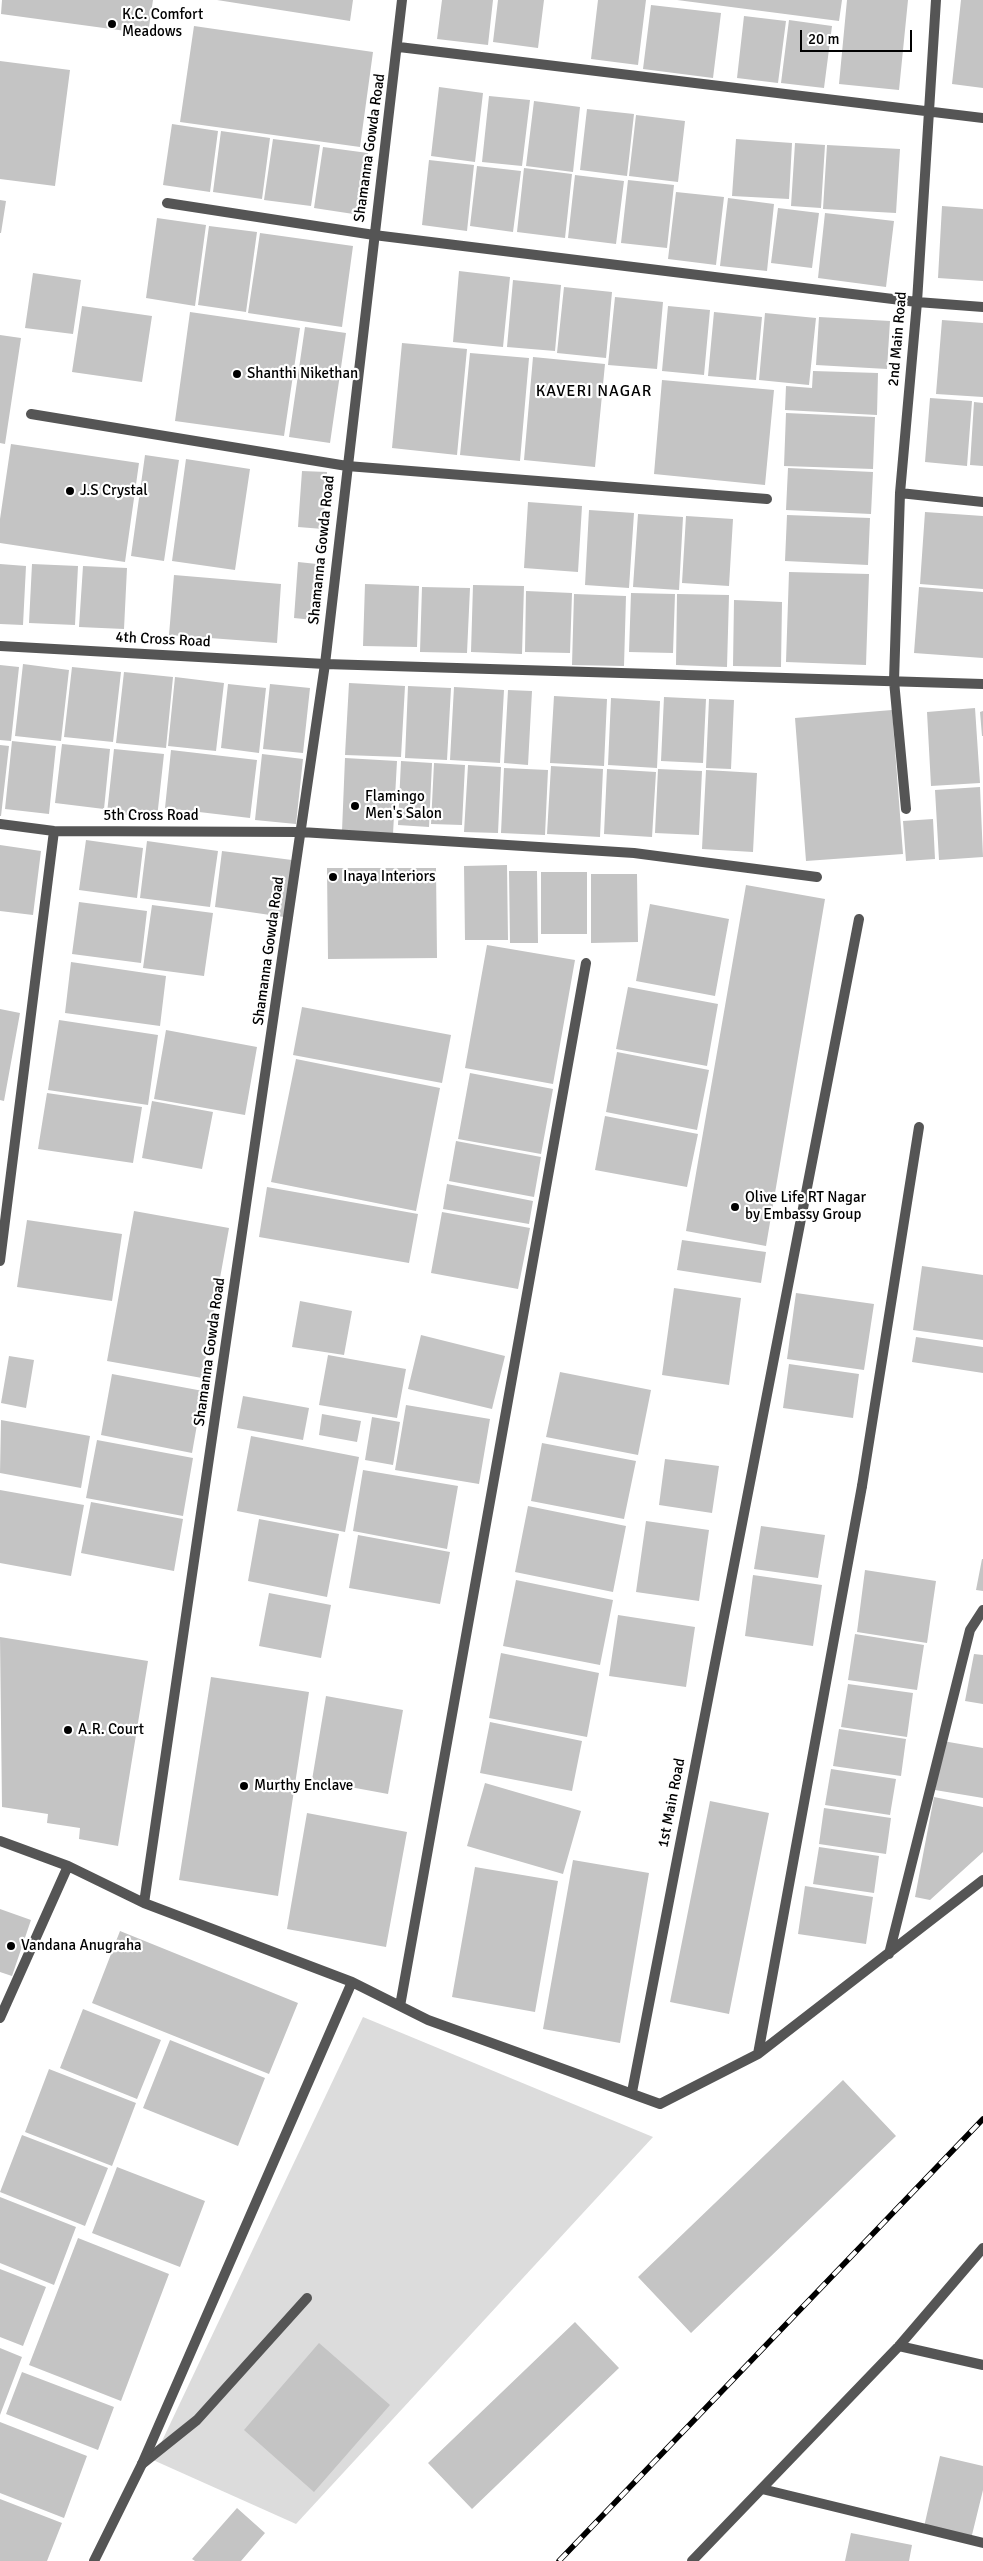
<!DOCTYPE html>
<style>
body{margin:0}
#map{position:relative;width:983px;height:2561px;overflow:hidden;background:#fff;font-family:Signika,sans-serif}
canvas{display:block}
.scale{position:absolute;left:800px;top:30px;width:112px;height:22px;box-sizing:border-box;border:2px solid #000;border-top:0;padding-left:6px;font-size:15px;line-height:18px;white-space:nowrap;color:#000;-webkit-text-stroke:4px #fff;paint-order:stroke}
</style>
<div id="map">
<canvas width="983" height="2561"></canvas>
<div class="scale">20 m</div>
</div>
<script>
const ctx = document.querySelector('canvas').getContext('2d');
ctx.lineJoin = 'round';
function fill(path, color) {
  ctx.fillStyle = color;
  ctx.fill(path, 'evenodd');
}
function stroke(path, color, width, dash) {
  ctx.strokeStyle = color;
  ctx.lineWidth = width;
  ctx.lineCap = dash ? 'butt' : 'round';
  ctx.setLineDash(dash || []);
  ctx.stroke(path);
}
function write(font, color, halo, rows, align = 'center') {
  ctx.font = font + ' Signika,sans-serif';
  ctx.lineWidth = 4.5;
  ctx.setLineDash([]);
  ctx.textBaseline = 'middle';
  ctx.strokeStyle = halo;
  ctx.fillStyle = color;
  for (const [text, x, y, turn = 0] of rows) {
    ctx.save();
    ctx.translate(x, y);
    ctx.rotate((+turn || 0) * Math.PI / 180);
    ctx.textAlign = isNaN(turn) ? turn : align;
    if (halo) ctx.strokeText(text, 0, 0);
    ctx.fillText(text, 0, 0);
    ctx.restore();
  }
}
fill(new Path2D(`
 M363,2017l290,120 -357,387 -143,-64z`), '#dcdcdc');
fill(new Path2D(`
 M2,0h151l-5,34 -147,-20z
 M217,0h136l-3,21z
 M442,0h51l-5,45 -51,-6z
 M498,0h46l-6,48 -45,-6z
 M598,0h48l-8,65 -47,-6z
 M677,0h165l-3,21z
 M847,0h61l-9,90 -60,-6z
 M961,0h22v88l-31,-4z
 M651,5l70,8 -8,65 -70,-9z
 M744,16l42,5 -8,62 -41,-5z
 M789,20l43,6 -8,62 -43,-5z
 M194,26l179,26 -13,95 -180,-25z
 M0,61l70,9 -15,116 -55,-7z
 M439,87l44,6 -8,69 -44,-6z
 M489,96l41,4 -8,66 -40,-4z
 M534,101l46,6 -7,65 -47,-6z
 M587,109l47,5 -7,62 -47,-6z
 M636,115l49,6 -7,61 -49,-6z
 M172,124l46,7 -8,61 -47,-7z
 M221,131l49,7 -8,61 -49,-7z
 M273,139l47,6 -9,61 -47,-6z
 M736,139l56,4 -3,56 -57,-3z
 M795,143l30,2 -4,63 -30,-2z
 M827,145l73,4 -4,64 -73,-4z
 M323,147l45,6 -8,62 -46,-7z
 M429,160l45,5 -7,66 -45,-6z
 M477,166l44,5 -8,61 -43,-6z
 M524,168l48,6 -7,64 -48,-6z
 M575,175l49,6 -8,63 -48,-6z
 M628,180l46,5 -7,63 -46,-5z
 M676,192l48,5 -8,68 -48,-6z
 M728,198l46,6 -7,67 -47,-5z
 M0,200l6,1 -5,32h-1z
 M942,206l41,3v72l-45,-3z
 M778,208l41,5 -7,55 -41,-5z
 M825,213l69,8 -8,66 -68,-9z
 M157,218l49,7 -11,81 -49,-8z
 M209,226l48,6 -11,80 -48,-7z
 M260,233l93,13 -11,81 -94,-14z
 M459,271l51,6 -7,70 -50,-5z
 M33,273l48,7 -8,54 -48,-6z
 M513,280l48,5 -6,66 -48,-4z
 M564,287l48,5 -6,66 -49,-5z
 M615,297l48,5 -6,67 -49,-4z
 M82,306l70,10 -10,66 -70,-10z
 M668,306l42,4 -6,65 -42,-4z
 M190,312l110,16 -16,108 -109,-15z
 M714,312l48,5 -6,63 -48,-4z
 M765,313l51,5 -7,67 -50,-5z
 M819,317l71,4 -3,48 -71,-4z
 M942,320l41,3v74l-47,-3z
 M305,327l41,6 -16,110 -41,-6z
 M0,335l21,3 -16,106 -5,-1z
 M402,343l65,6 -10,106 -65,-7z
 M470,353l59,5 -9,103 -60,-6z
 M533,357l72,7 -10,103 -71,-7z
 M813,371l65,2 -1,42 -92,-5 1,-24 26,2z
 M662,380l112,10 -9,95 -111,-11z
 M930,398l42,3 -5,65 -42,-4z
 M974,402l9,1v63l-13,-1z
 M786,413l89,4 -2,52 -89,-3z
 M11,444l128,19 -14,99 -125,-19v-24z
 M145,455l34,5 -15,101 -33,-5z
 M186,459l64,10 -15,101 -63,-9z
 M788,468l85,4 -2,42 -85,-4z
 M302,471l25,1 -4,57 -25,-2z
 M528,502l54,4 -4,66 -54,-4z
 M589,510l45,3 -5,75 -44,-3z
 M925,512l58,4v73l-63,-5z
 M638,514l45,3 -4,73 -46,-3z
 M787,515l83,3 -2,47 -83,-4z
 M686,516l47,3 -4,67 -47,-3z
 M298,562l19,2 -4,56 -19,-2z
 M0,564l26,2 -3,59 -23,-1z
 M32,564l46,2 -3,59 -46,-2z
 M83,566l44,2 -3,61 -45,-2z
 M789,572l80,2 -3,91 -80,-3z
 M174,575l107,9 -4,59 -108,-8z
 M365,584l54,2 -2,61 -54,-1z
 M473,585l51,1 -2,68 -51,-2z
 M422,587l48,1 -3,65 -47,-1z
 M919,587l64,5v66l-69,-5z
 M526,591l46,2 -2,60 -45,-1z
 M631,593l44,1 -2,59 -44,-1z
 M574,594l52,2 -2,70 -52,-1z
 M677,594l52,1 -2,72 -51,-2z
 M734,600l48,2 -1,65 -48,-1z
 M23,664l46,6 -8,71 -46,-5z
 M0,665l19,2 -8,74 -11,-1z
 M72,667l49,5 -8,70 -49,-5z
 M124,672l49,5 -7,71 -50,-5z
 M175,677l49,6 -8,68 -48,-5z
 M349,683l56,3 -4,71 -56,-2z
 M228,684l38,4 -7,65 -38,-5z
 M270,684l40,4 -7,65 -40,-4z
 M408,686l43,2 -4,72 -42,-2z
 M454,687l50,3 -4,73 -50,-3z
 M508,690l24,1 -4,74 -24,-2z
 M554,696l53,3 -3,67 -54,-3z
 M664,697l42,2 -3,64 -42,-2z
 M611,698l49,3 -3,67 -49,-3z
 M709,699l25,1 -3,69 -25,-1z
 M975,708l5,75 -49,3 -4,-74z
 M892,710l11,144 -97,7 -11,-143z
 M983,711v25h-1l-2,-24z
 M12,741l44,5 -7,68 -44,-5z
 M62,744l48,5 -6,60 -49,-6z
 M0,745l9,1 -8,70h-1z
 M114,749l50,5 -7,64 -50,-5z
 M171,750l86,10 -7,58 -85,-10z
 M262,754l41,5 -7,65 -41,-4z
 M345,758l52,3 -4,73 -51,-3z
 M401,761l31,2 -3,64 -31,-2z
 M434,763l31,2 -3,60 -31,-1z
 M468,765l33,2 -3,66 -34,-1z
 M551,766l52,3 -3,68 -53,-3z
 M504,768l44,2 -3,65 -44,-2z
 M607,769l49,3 -4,65 -48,-3z
 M658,769l44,2 -3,64 -44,-2z
 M706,770l51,3 -4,79 -51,-3z
 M980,787l3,70 -44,3 -4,-70z
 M933,819l2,40 -29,2 -3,-40z
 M86,840l57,8 -6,50 -58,-8z
 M147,841l71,10 -8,56 -70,-9z
 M0,845l41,6 -8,64 -33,-4z
 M222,851l70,9 -8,57 -69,-10z
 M507,865l1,75h-43l-1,-74z
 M327,868h109l1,90 -109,1z
 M509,871h28l1,72h-28z
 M541,872h46v62h-46z
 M591,874h46l1,68 -47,1z
 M746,885l79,14 -59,347 -80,-15z
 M79,902l68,9 -6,52 -69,-9z
 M650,904l79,15 -14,77 -79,-15z
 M152,905l61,8 -9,63 -61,-8z
 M487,945l88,15 -22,124 -88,-16z
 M71,962l95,14 -6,50 -95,-13z
 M628,987l90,17 -11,62 -91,-17z
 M302,1007l149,28 -9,48 -149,-28z
 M0,1009l20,4 -16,88 -4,-1z
 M59,1020l99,15 -10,70 -100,-15z
 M166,1030l91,17 -12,68 -91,-16z
 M617,1052l92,18 -12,60 -91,-18z
 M296,1059l144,29 -24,123 -145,-29z
 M470,1073l83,16 -12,65 -83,-15z
 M47,1093l95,14 -9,56 -95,-14z
 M152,1101l61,11 -11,57 -60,-11z
 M605,1116l93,18 -11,53 -92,-17z
 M456,1141l85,16 -7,40 -85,-16z
 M447,1184l86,17 -4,23 -86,-15z
 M267,1187l151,27 -9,49 -150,-26z
 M134,1211l95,17 -27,150 -95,-17z
 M442,1212l88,16 -12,61 -87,-16z
 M27,1220l95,14 -10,67 -95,-14z
 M682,1240l84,12 -5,31 -84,-13z
 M922,1266l61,9v65l-70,-10z
 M674,1288l67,10 -12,87 -67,-10z
 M796,1293l78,11 -10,66 -77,-11z
 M300,1301l52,10 -8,44 -52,-8z
 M421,1335l84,21 -13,53 -84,-20z
 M916,1337l67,10v26l-71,-11z
 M328,1355l78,14 -9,49 -78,-13z
 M9,1356l25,4 -8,48 -25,-5z
 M789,1364l70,10 -6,44 -70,-10z
 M560,1372l91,18 -13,65 -92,-18z
 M112,1374l91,17 -11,62 -91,-18z
 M243,1396l66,12 -6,32 -66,-12z
 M406,1405l84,14 -11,65 -84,-14z
 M322,1414l39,7 -4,21 -38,-7z
 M372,1417l28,5 -7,43 -28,-5z
 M1,1420l89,16 -9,52 -81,-15z
 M251,1436l108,21 -14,75 -108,-21z
 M97,1440l96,18 -10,58 -97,-18z
 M542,1443l94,18 -12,58 -93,-18z
 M665,1459l54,7 -7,47 -53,-8z
 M363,1470l95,16 -11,63 -94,-18z
 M0,1490l84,15 -13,71 -71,-13z
 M91,1502l92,17 -9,52 -93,-18z
 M528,1506l98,20 -13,66 -98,-20z
 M259,1519l80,15 -12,63 -79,-16z
 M646,1521l63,9 -10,71 -63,-9z
 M761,1526l64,9 -7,43 -64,-9z
 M358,1535l92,17 -10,52 -91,-16z
 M982,1559h1v32l-7,-1z
 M865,1570l71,11 -9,62 -70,-11z
 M753,1575l69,10 -9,61 -68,-10z
 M516,1580l97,20 -13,65 -97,-19z
 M269,1593l62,12 -10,53 -62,-12z
 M618,1615l77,12 -9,60 -77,-11z
 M855,1634l69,11 -7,45 -69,-10z
 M0,1637l148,24 -30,185 -39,-7 1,-11 -33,-5 1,-9 -46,-7z
 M501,1653l98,20 -12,64 -98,-19z
 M974,1654l9,1v49l-18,-3z
 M211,1677l98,15 -31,204 -99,-16z
 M848,1684l65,9 -6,44 -66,-10z
 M326,1696l77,14 -15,84 -76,-14z
 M490,1722l92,19 -10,50 -92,-18z
 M839,1729l67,10 -5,37 -68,-10z
 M943,1741l40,7v50l-48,-8z
 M831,1769l65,10 -6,36 -65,-10z
 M485,1783l96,28 -18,63 -96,-28z
 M934,1797l49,10v45l-53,48 -15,-3z
 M710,1801l59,12 -40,201 -59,-12z
 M824,1808l67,10 -5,36 -67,-10z
 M307,1813l100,19 -21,115 -99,-18z
 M819,1847l60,9 -5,37 -61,-9z
 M573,1860l76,13 -29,170 -77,-14z
 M475,1867l83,14 -23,131 -83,-15z
 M805,1886l68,11 -7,47 -68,-10z
 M0,1909l31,11 -19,56 -12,-4z
 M120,1931l178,72 -29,71 -177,-71z
 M83,2009l78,31 -24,59 -77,-31z
 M170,2040l95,38 -27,68 -95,-38z
 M49,2069l87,34 -24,63 -87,-34z
 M843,2080l53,56 -205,197 -53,-56z
 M22,2135l86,33 -23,58 -85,-34z
 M117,2167l88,34 -25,66 -88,-34z
 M0,2197l76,30 -22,58 -54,-22z
 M78,2238l91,36 -48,127 -92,-36z
 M0,2269l46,18 -23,59 -23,-9z
 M575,2322l44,46 -147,141 -44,-46z
 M319,2343l71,62 -76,87 -70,-62z
 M0,2348l22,9 -22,58z
 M22,2372l92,35 -16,43 -92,-36z
 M0,2422l87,34 -23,62 -64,-25z
 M940,2456l43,10v24l-12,49 -47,-12z
 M0,2499l62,24 -15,38h-47z
 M237,2508l28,25 -24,28h-46l-3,-2z
 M851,2533l61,12 -3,16h-64z`), '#c4c4c4');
stroke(new Path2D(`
 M862,1486l57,-359
 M142,2464l55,-44 110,-122`), '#555', 10);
stroke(new Path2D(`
 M399,47l584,71
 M167,203l207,32 543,67 66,5
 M31,414l316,52 420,33
 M900,493l83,9
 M0,646l325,18 658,20
 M906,809l-12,-128 6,-188 17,-191 19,-302
 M0,824l54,7 247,1 333,21 183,24
 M0,1261l54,-430
 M0,1841l68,25 76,37 208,79 76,38 232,84 98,-50 225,-174
 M144,1903l181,-1239 77,-664
 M889,1954l81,-324 13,-20
 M400,2006l186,-1043
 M0,2018l68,-152
 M758,2054l104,-568
 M632,2092l227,-1173
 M899,2346l84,19
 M762,2489l221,54
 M94,2561l48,-97 210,-482
 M692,2561l207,-215 84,-98`), '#555', 10);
const rail = new Path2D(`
 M559,2561l424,-442`);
stroke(rail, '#000', 5.5);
stroke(rail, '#fff', 4, [11]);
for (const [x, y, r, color] of [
 [112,24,5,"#000"],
 [237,374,5,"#000"],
 [70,491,5,"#000"],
 [355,806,5,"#000"],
 [333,877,5,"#000"],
 [735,1207,5,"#000"],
 [68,1730,5,"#000"],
 [244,1786,5,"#000"],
 [11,1946,5,"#000"]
]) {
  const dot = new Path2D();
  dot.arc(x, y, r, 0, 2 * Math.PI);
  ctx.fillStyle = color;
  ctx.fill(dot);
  stroke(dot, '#fff', 2);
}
write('15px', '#000', '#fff', [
 ["K.C. Comfort",122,15],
 ["Meadows",122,32],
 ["Shanthi Nikethan",247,374],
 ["J.S Crystal",80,491],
 ["Flamingo",365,797],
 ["Men's Salon",365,814],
 ["Inaya Interiors",343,877],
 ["Olive Life RT Nagar",745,1198],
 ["by Embassy Group",745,1215],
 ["A.R. Court",78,1730],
 ["Murthy Enclave",254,1786],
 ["Vandana Anugraha",21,1946]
], 'left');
write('15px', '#000', '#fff', [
 ["Shamanna Gowda Road",370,148,-82],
 ["2nd Main Road",898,339,-85],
 ["Shamanna Gowda Road",322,550,-84],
 ["4th Cross Road",163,640,3],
 ["5th Cross Road",151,816],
 ["Shamanna Gowda Road",269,951,-82],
 ["Shamanna Gowda Road",210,1352,-82],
 ["1st Main Road",672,1803,-79]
]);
ctx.letterSpacing = '1px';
write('16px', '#000', '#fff', [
 ["KAVERI NAGAR",594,392]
]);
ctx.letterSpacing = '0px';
</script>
